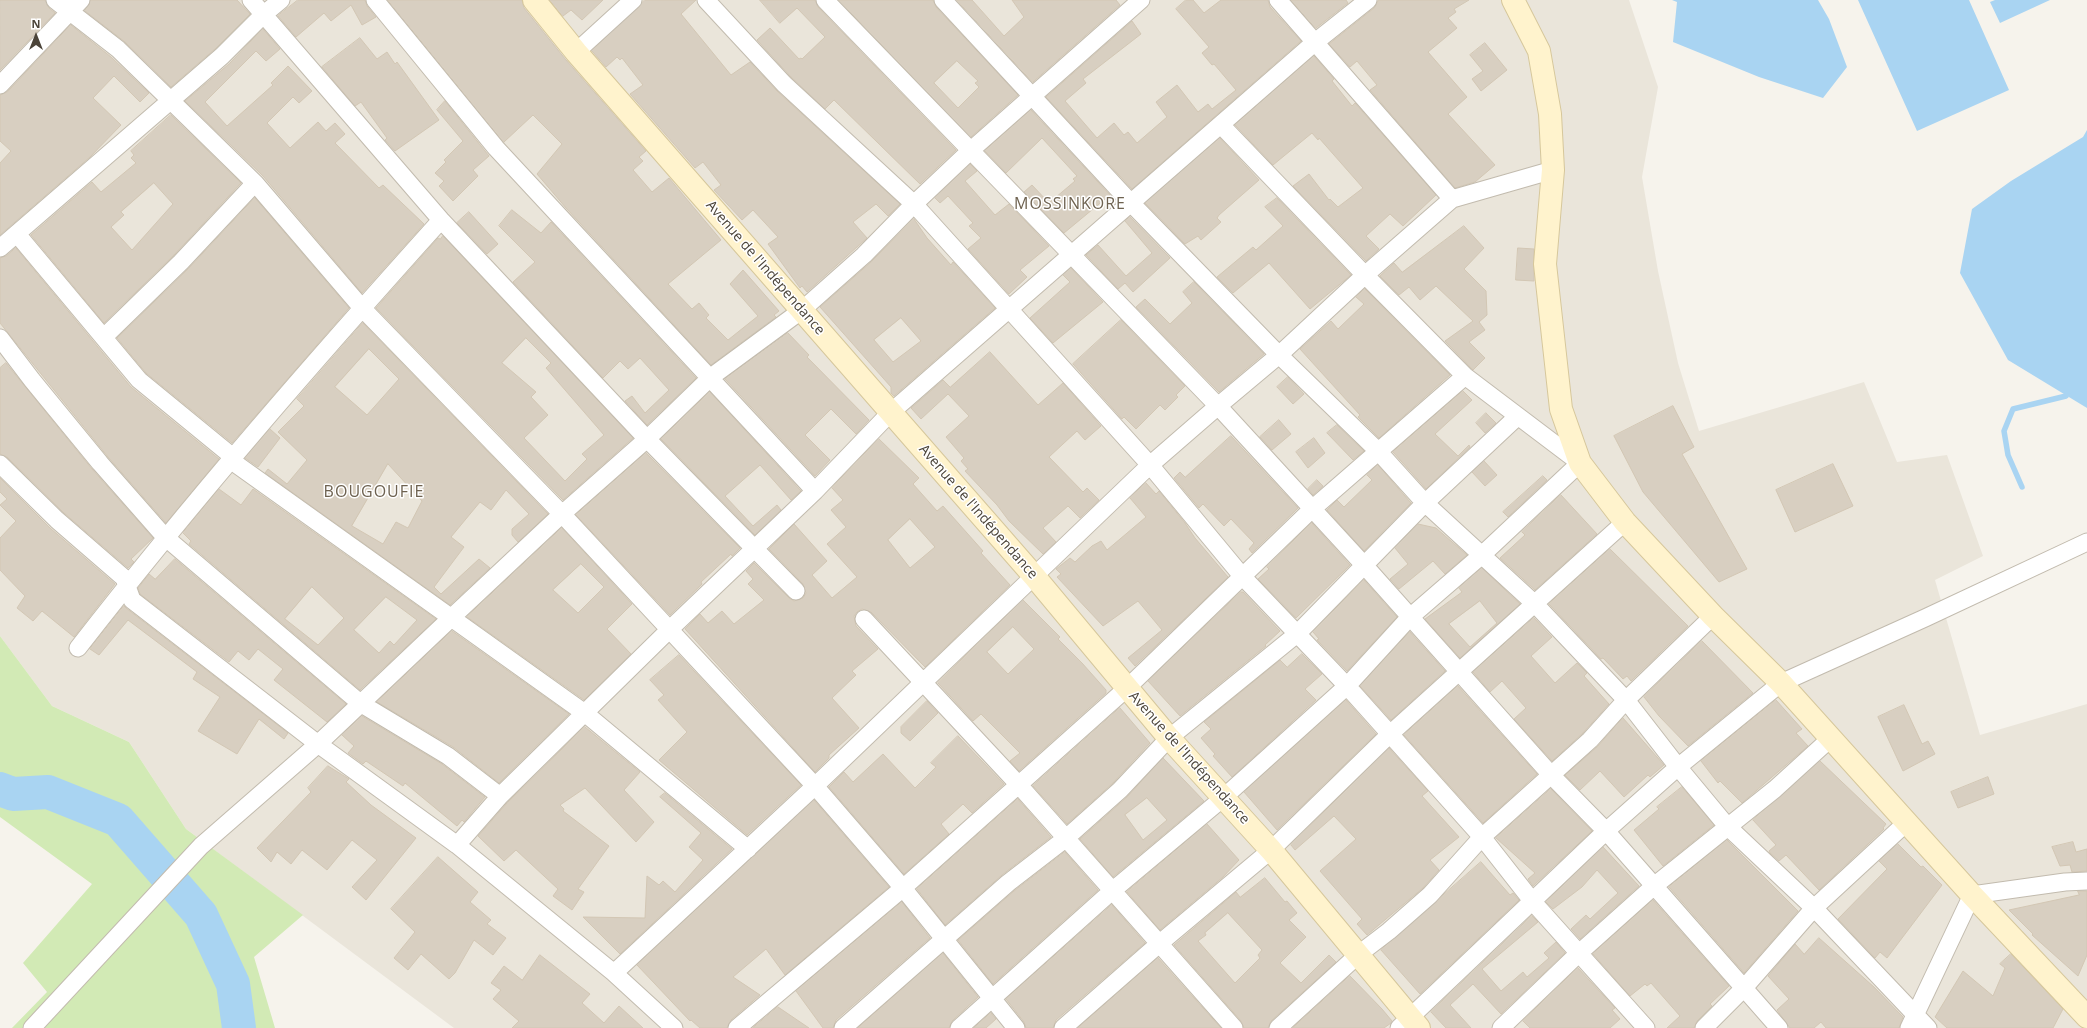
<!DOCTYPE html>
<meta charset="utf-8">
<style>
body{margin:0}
#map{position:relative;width:2087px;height:1028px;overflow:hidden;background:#f6f3ec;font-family:"Open Sans",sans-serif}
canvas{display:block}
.north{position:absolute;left:16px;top:16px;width:40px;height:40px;-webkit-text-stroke:3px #fff;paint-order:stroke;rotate:0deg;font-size:11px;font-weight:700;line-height:16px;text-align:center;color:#4b4439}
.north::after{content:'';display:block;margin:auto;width:14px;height:18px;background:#4b4439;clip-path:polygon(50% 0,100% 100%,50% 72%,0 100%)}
</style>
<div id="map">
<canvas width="2087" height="1028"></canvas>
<div class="north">N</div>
</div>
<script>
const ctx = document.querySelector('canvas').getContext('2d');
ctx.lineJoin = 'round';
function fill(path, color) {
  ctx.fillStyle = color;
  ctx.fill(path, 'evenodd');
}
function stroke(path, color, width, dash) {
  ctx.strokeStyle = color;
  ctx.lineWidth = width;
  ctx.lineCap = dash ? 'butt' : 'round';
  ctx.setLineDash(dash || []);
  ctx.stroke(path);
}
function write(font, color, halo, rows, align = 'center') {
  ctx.font = font + ' "Open Sans",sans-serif';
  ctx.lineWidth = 3;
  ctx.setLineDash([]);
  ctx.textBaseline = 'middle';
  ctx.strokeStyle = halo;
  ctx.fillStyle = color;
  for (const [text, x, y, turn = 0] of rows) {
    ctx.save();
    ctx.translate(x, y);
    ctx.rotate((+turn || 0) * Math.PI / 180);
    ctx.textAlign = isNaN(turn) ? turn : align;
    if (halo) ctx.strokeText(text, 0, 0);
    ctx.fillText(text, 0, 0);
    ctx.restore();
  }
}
fill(new Path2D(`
 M0,0h1629l29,87 -16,90 16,94 20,92 21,68 165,-49 33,80 50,-7 36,101 -48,24 45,155 107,-31v324h-1633l-268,-199 -57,-87 -77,-36 -52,-70z`), '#eae5da');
fill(new Path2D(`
 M0,636l52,70 77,36 57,87 117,86 -49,42 21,71h-263l35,-36 -24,-29 69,-79 -92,-67z`), '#d2eab5');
fill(new Path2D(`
 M1672,0h146l11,19 18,48 -24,31 -64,-21 -86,-35 4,-40z
 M1858,0h111l40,90 -92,41z
 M1995,0h55l-50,23 -10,-21z
 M2087,130v278l-79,-48 -48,-87 12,-64 39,-28 72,-44z`), '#a9d4f2');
stroke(new Path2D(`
 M2022,487l-14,-32 -4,-24 9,-22 53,-13`), '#a9d4f2', 5.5);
stroke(new Path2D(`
 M0,789l13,5 35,-2 70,28 83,95 32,69 6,44`), '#a9d4f2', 34);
const building = new Path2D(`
 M0,0h45l4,8 6,5 -55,57z
 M91,0h146l13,14 -35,35 -44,38 -46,-45 -40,-31z
 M298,0h67l2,6 9,11 -14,8 -11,-20 -20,16 -7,-8 -28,24 -18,-21z
 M388,0h134l2,8 42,52 80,91 -7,6 4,4 -10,9 19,22 17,-14 52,62 -53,44 24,25 7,-6 10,12 -3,3 22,22 30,-24 -28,-32 13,-14 36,41 -5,4 2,2 -65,48 -145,-157 -29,-34 25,-30 -29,-29 -29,27z
 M550,0h53l-21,20 -11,-10 -8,6z
 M645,0h51l-15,14 50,61 19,-13 27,29 123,113 -12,12 -12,-12 -23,18 14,16 -60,54 -5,-6 -2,2 -32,-44 10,-7 -25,-27 -11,10 -28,-30 7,-5 -18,-23 -8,6 -65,-74 13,-9 -21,-27 -2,2 -3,-3 -11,10 -14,-16z
 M760,0h55l3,7 138,143 -36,34 -86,-84 -9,9 -34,-32 -34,-37 13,-12 29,31 2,-1 1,1 23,-22 -28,-29 -17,15z
 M839,0h94l3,7 82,88 -47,42zM957,61l21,20 -3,2 4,4 -21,21 -24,-25z
 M957,0h15l32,36 20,-19 -12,-17h104l4,5 -87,77z
 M1186,0h7l11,13 17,-13h47l2,7 31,34 -169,148 -86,-92 86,-76 9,13 -58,45 3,4 -21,18 32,37 17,-15 10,12 4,-3 9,11 30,-26 -11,-15 21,-17 21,27 10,-8 4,5 24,-19 -22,-26 -2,1 -10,-12 7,-6 -33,-38z
 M1291,0h55l2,3 -32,25z
 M1379,0h90l-15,9 2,3 -8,6 9,10 -29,24 39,45 -19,17 47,51 -20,17 -20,6 -85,-98 7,-5 -20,-24 -7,6 -21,-23 45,-36z
 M71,25l40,32 38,36 -9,9 -26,-26 -21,22 28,27 -31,32 -90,78v-72l11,-12 -11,-10v-46l7,-3z
 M263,29l17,20 -14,12 -10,-10 -51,51 22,24 46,-41 -2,-2 17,-17 24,25 -13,12 -6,-6 -26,26 23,25 28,-26 8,9 9,-8 10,11 -10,9 44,45 4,-3 41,39 -62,69 -99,-117 -78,-75 44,-37z
 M360,38l17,21 10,-7 8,12 2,-2 42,58 -44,31 -10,-11 2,-2 -26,-36 -6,4 -33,-39z
 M1485,43l22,27 -26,21 -9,-12 11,-8 -13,-16z
 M1314,56l20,23 -2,2 20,25 3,-3 81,92 -33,31 -13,-12 -24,22 13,13 -13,12 -73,-75 16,-12 20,26 1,-1 8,8 25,-19 -44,-50 -1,2 -6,-7 -39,32 -38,-40z
 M445,101l44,55 -16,14 5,6 -25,25 -14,-15 5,-5 -9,-8 11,-11 -2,-2 19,-19 -26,-31z
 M1031,110l79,85 -46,38 -40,-41 8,-7 17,18 26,-22 -2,-2 4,-3 -35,-38 -36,35 -21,-22z
 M171,115l70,68 -67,72 -70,68 -73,-88 61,-53 9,10 35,-29 -5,-5 3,-3 -3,-4zM154,183l19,21 -41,46 -21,-23 13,-12 -3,-3z
 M1220,138l39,42 -40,35 -2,3 4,4 -20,18 -3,-4 -13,8 -40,-41z
 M970,164l7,7 -12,10 30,34 14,-11 40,42 -29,24 7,7 -18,17 -41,-45 13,-11 -12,-12 4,-3 -25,-27 -8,7 -5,-5z
 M255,198l94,110 -117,135 -86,-70 -29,-35 71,-69z
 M1277,198l74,77 -41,34 -41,-46 -36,30 -16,-16 36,-30 3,3 27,-24 -18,-19z
 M512,210l29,23 10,-11 145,156 -49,47 -22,-24 7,-5 13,17 24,-23 -29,-32 -12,11 -8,-8 -17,17 -90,-96 22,-20 -36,-36z
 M469,212l29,32 -11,10 -30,-31z
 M1130,217l40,41 -37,34 -8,-9 -7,6 -32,-34 12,-10 28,31 26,-23 -27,-32z
 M914,219l13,19 24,27 2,-3 42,46 -101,88 -3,-3v-6l-71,-80 51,-45zM901,318l20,23 -28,21 -19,-22z
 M1464,226l20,22 -20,21 22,22 1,24 -8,7 6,8 -16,12 16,16 -12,12 -28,-29 28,-20 -37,-35 -16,14 -11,-13 -10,8 -19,-19 14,-13 8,9z
 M443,236l190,202 -70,62 -187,-192 62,-70 2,1zM526,338l25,25 -5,5 58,67 -22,19 5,5 -22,22 -41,-43 24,-23 -17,-18 5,-5 -34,-29z
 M16,248l115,139 88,72 -53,64 -58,-66 -108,-134v-65l6,-2z
 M1518,248l16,1v32l-18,-1z
 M1071,268l32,34 -50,41 -23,-25 40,-36 -7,-7z
 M1194,282l70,72 -45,38 -83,-85 9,-8 25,25 22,-21 -9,-11z
 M1365,289l85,86 -71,63 -21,-21 2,-2 -60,-66 31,-28 7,8 26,-25 -8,-7z
 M1121,320l64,66 -9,9 2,2 -13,13 -5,-5 -24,24 -12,-12 -2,2 -49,-55z
 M363,323l185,191 -30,28 -6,-7v-6l17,-15 -23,-24 -15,20 -11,-8 -29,35 13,10 -30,40 7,7 38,-35 11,9 -40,37 -185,-132 3,-4 19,15 20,-24 -29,-28 26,-26 -7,-7zM369,349l30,30 -32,36 -32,-28zM388,464l34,37 -14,27 -12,-6 -13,22 -31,-18z
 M788,333l21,22 -2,2 62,63 -13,14 -25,-25 -26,26 25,25 -15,16 -90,-97z
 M990,352l48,53 25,-22 38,43 -16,14 -8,-9 -28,26 34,35 4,-4 12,12 -19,18 -12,-12 -25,22 13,14 -13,12 -34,-33 -12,-16 -32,-34 3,-2 -7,-8 3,-3 -18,-21 23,-21 -21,-22 -27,25 -10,-11 32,-28 7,7z
 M6,363l86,106 61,69 -22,21 3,3 -6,6 -64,-55 -57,-56 -7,-3v-86z
 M1288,377l16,17 -11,10 -16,-17z
 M1463,391l9,9 -37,34 23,22 11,-11 1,2 -44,42 -33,-37z
 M710,392l91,99 -10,9 -31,-35 -35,31 28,30 24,-21 4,5 -26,25 -94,-96z
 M1673,406l21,41 -12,7 65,115 -28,13 -76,-90 -29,-56z
 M1486,413l10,10 -11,10 -9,-10z
 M1279,420l12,14 -19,16 -12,-13z
 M1337,425l27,26 -11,9 -26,-27z
 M270,429l10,9 -22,29 -13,-9z
 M1231,436l67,72 -46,45 -3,-4 5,-6 -23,-24 -7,7 -21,-22 -4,4 -25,-30 6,-6 5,5z
 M1314,438l11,15 -17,15 -12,-16z
 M879,439l40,39 -6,6 24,27 6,-5 40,45 -2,2 29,32 -85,82 -54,-55 -9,-3 -5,3 -3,4 2,10 22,23 -26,22 4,4 -24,23 27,30 -30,27v3l-14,14 -130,-143 15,-15 8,9 14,-12 12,13 30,-24 -16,-16 5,-5 -7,-8 8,-8 35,35 5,3 9,-3 3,-5 -3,-9 -34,-35 25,-25 33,37 -15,14 20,23 25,-21 -30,-33 19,-17 -15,-17 12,-10 -11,-12zM910,519l25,28 -25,21 -22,-28z
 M646,453l94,95 -8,8 -1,-2 -30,28 1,2 -32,31 -94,-100z
 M1484,461l13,14 -12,11 -13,-14z
 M1833,464l20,42 -58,26 -19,-42z
 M1378,465l33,38 -47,48 -37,-41 10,-10 7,7 28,-27 -5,-5z
 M1543,476l4,4 -39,37 -5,-5z
 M0,478l50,50 65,56 -41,53 -32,-26 -9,10 -16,-13 8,-12 -25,-26v-32l16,-17 -16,-16 7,-6 -7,-7z
 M1317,480l6,6 -10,9 -5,-6z
 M1146,483l10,11 3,-3 26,32 10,15 33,39 -93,89 -7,-8 34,-28 -24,-29 -35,25 -46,-49 4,-3 -5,-5 14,-11 5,4 17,-16 9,-5 6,9 39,-33 -16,-19z
 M219,489l22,16 12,-16 183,130 -76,71 -171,-146 2,-3 -8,-8zM312,587l32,31 -26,27 -33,-26zM386,597l31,23 -23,25 -4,-4 -11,12 -25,-23z
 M1561,495l36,39 -62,56 -35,-32 25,-23 -3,-3z
 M1312,523l38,42 -54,53 -38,-39 11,-10 -2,-2z
 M1418,524l18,4 31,27 -22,19 -12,-13 -34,28 -9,-10 18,-15 -13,-16z
 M562,528l70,76 -25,25 24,25 -47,46 -117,-83zM581,564l23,23 -26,26 -25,-23z
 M1610,549l78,77 -57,55 -4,-5 -4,3 -20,-21 -2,1 -52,-55z
 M175,559l171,145 -19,18 -53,-42 9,-11 -25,-20 -9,11 -11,-9 -9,11 -89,-68 -2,-6 11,-14 6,5z
 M1482,568l38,36 -60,54 -35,-39 37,-27 -3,-4zM1480,601l17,22 -27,24 -21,-23z
 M1364,580l33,37 -50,54 -30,-31 2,-1 -6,-7z
 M1241,592h2l37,39 -15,14 1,1 -86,70 -32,-35z
 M1023,600l37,37 -2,2 24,24 24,27v3l-87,78 -9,-10 10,-8 -39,-39 -8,7 -35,-38zM1013,627l21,22 -26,25 -21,-22z
 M124,606l2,2 162,125 -4,6 -25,-20 -22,35 -39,-23 22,-34 -27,-18 4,-7 -69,-52 -29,35 -9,-6z
 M1534,618l18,19 -21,19 24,27 22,-20 10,10 -3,3 25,28 -26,29 -31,28 -38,-42 12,-11 -24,-27 -12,11 -17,-20z
 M452,631l117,83 -70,69 -46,-36 -76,-45z
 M1410,632l35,39 -54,49 -31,-34z
 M1702,641l51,52 -65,53 -29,-30 -15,-19z
 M1302,654l20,20 -17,15 11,11 -84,77 -19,-21 2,-2 -14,-16 10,-9 -7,-7 76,-62 7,7z
 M679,655l122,130 -54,50 -88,-75 28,-28 -29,-32 6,-5 -14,-15z
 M1458,686l79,88 -54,49 -79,-88z
 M1346,700l30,34 -99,96 -33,-38z
 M1776,700l26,29 -6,4 12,13 -66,57 -22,-22 -2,2 -17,-22z
 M927,701l11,12 -28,28 -9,-8v-6z
 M1904,705l18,39 6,-3 7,13 -32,17 -25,-54z
 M1120,708l30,35 -37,40 -46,41 -34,-38z
 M362,716l80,48 43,33 -21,25 -2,-2 -5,6 -52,-43 -2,3 -37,-25 -3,3 -15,-11 6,-7 -12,-11z
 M1623,718l41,47 -14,12 -2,-2 -24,22 -24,-26 -20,19 -15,-15 32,-28z
 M585,727l55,45 -16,18 30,32 -18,20 -51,-54 -25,17 4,4 -1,2 46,35 -31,43 6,3 -12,18 -19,-14 5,-7 -42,-39 -12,11 -26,-25 29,-33z
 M958,736l46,48 -32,29 -9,-9 -22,20 8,10 -45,40 -75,-87 15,-15 9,10 30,-28 32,34 21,-21 -5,-4z
 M1389,748l39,43 -6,5 37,41 -29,23 9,10 -16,18 -56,47 -10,-11 5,-5 -42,-48 36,-32 -22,-23 -39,34 -4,-5z
 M1163,758l41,43 -91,76 -33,-38 47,-42zM1147,798l20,22 -24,20 -18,-25z
 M1820,761l66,63 -3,4 1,1 -65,61 -33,-35 -7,6 -9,-8 -1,-2 7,-6 -23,-25z
 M328,766l21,13 -3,3 25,23 45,33 -50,62 -14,-13 25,-27 -25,-20 -25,30 -25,-20 -11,14 -14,-12 -6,10 -14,-14 54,-56 -3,-4z
 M1988,777l6,17 -36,14 -7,-16z
 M1682,787l32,38 -51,41 -29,-36 25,-21 -2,-2z
 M1551,789l41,42 -59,55 -5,-7 7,-6 -39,-35z
 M665,793l67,56 -112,105 -37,-37 62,1 2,-42 12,9 4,-4 12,11 28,-32 -14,-13 12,-14 -41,-36z
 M1018,799l33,38 -49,38 -57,50 -28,-36z
 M814,800l75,87 -104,88 -19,-26 -33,28 27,18 -29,25 -4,8h-27l-9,-8 -1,1 -53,-56z
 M1207,824l32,36 -16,17 -63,53 -33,-38z
 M1727,840l71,71 -54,62 -75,-86z
 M2073,842l3,10 11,-3v22l-15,1 -2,-7 -10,1 -8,-19z
 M1898,844l23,23 2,-1 19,19 -55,73 -7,-6 -5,6 -37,-39 49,-50 -8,-8z
 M1603,847l36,39 -59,53 -9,-10 15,-14 4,4 28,-26 -21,-23 -15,17 -29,22 -7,-7z
 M1065,852l33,38 -105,94 -35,-44 56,-49z
 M438,857l40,35 -8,10 21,18 -4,4 19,14 -13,17 -19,-15 -19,33 -6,6 -28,-25 -13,16 -14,-12 21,-26 -24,-23z
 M1481,862l29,33 3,-2 6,7 -99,94 -39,-44z
 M1265,878l20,24 2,-1 10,12 -8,7 17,17 -26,26 21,20 28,-28 7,7 -65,59 -3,7h-24l-3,-7 -67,-76 62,-53 4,5zM1228,913l34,37 -4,5 2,3 -25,25 -37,-42 8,-6 -1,-2z
 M2078,891h9v64l-9,21 -46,-41 1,-1 -24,-24 70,-15z
 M1653,900l76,86 -19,18 2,2 -15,15 -3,7h-27l13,-12 -29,-33 -4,3 -2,-2 -15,12 -37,-42z
 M902,902l28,36 -94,82 -3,8h-10l-27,-37z
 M1112,905l33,38 -89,77 -3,8h-27l-2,-6 -18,-23z
 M1532,916l6,6 -56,47 19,22 22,-19 4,5 22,-19 -5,-5 12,-11 9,11 -64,61 -28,-30 -23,21 21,23h-25l-15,-16z
 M1819,938l55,49 29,30 -4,11h-73l-5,-6 -7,6h-24l-13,-18 12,-11 -21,-23 27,-32 9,10z
 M943,953l35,44 -26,24 -3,7h-91z
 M2011,954l52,55 -10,19h-106l-12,-11 28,-46 30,25 12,-28 -5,-4z
 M540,955l50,39 -8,9 22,20 15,-17 24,22h-131l7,-7 -26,-22 8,-9 -10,-7 13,-17 18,14z
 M1158,958l63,70h-143z
 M1578,968l37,40 -3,2 8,9 -10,9h-80l-7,-7z
 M1350,976l32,33 10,12 -1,2 -7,5h-91z
 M778,1007l31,21h-56z
 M991,1013l5,6 -10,9h-12z`);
fill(building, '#d8cfc1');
stroke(building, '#d3c7b4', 1);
const minor = new Path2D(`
 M55,0l63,49 137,134 107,125 200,206 253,272 88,102 113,140
 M251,0l190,220 206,219 149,152
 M375,0l121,148 319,343
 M706,0l78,84 130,120 236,261 92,111 105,110 135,151 51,65 113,126
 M825,0l393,406 146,159 188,211 54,55 173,197
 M943,0l188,203 148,152 99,96 47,52 110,101 91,96 52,67 49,59 87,82 114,120
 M1278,0l174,199
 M576,52l57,-52
 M0,85l81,-85
 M17,234l122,146 94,77 3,7 350,250 162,135
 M0,248l222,-192 41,-41 18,-15
 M104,337l77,-75 74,-79
 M0,338l32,42 68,83 65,74 195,166 88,53 52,40
 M0,464l57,56 67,58 8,22 186,144 139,101 157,128 60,55
 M864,619l154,165 216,244
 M78,648c115,-148 238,-289 363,-428
 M457,845l43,-49 169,-166 146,-139 75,-78 424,-370 54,-43
 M614,973l201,-187 335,-321 68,-59 61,-51 86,-80 87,-76 101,-29
 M32,1028l169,-182 117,-102 133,-126 111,-104 85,-75 64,-62 91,-67 62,-55 50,-51 56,-53 171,-151
 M737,1028l166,-140 224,-200 184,-178 154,-134
 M843,1028l165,-145 57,-44 55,-49 49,-52 128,-104 128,-131 93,-87
 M959,1028l153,-137 111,-93 124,-112 62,-68 74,-64 97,-91 -115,-87 -100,-101 -144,-150
 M1063,1028l97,-85 111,-93 119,-116 235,-212
 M1278,1028l81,-74 30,-23 41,-36 52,-58 108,-97 36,-40 87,-84
 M1399,1028l207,-197 72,-64 103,-84 144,-65 162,-76
 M1501,1028l77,-74 76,-68 121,-97 56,-51
 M1704,1028l40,-40 70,-80 92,-85
 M1909,1028l63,-133 93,-13 22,-1`);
const secondary = new Path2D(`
 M534,0l42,52 458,524 135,162 102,112 148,178
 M1513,0l26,51 11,63 3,56 -8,94 16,145 19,54 45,59 88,94 68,67 191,212 115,122`);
stroke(minor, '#c2bbae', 19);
stroke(secondary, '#d6c79b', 24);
stroke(minor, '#fff', 17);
stroke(secondary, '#fff3cd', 22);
write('14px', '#4b4439', '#fff', [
 ["Avenue de l'Indépendance",765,268,49],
 ["Avenue de l'Indépendance",978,512,49],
 ["Avenue de l'Indépendance",1189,758,48]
]);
ctx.letterSpacing = '1px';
write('16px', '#6e6250', '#fff', [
 ["MOSSINKORE",1070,204],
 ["BOUGOUFIE",374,492]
]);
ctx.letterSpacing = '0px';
</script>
